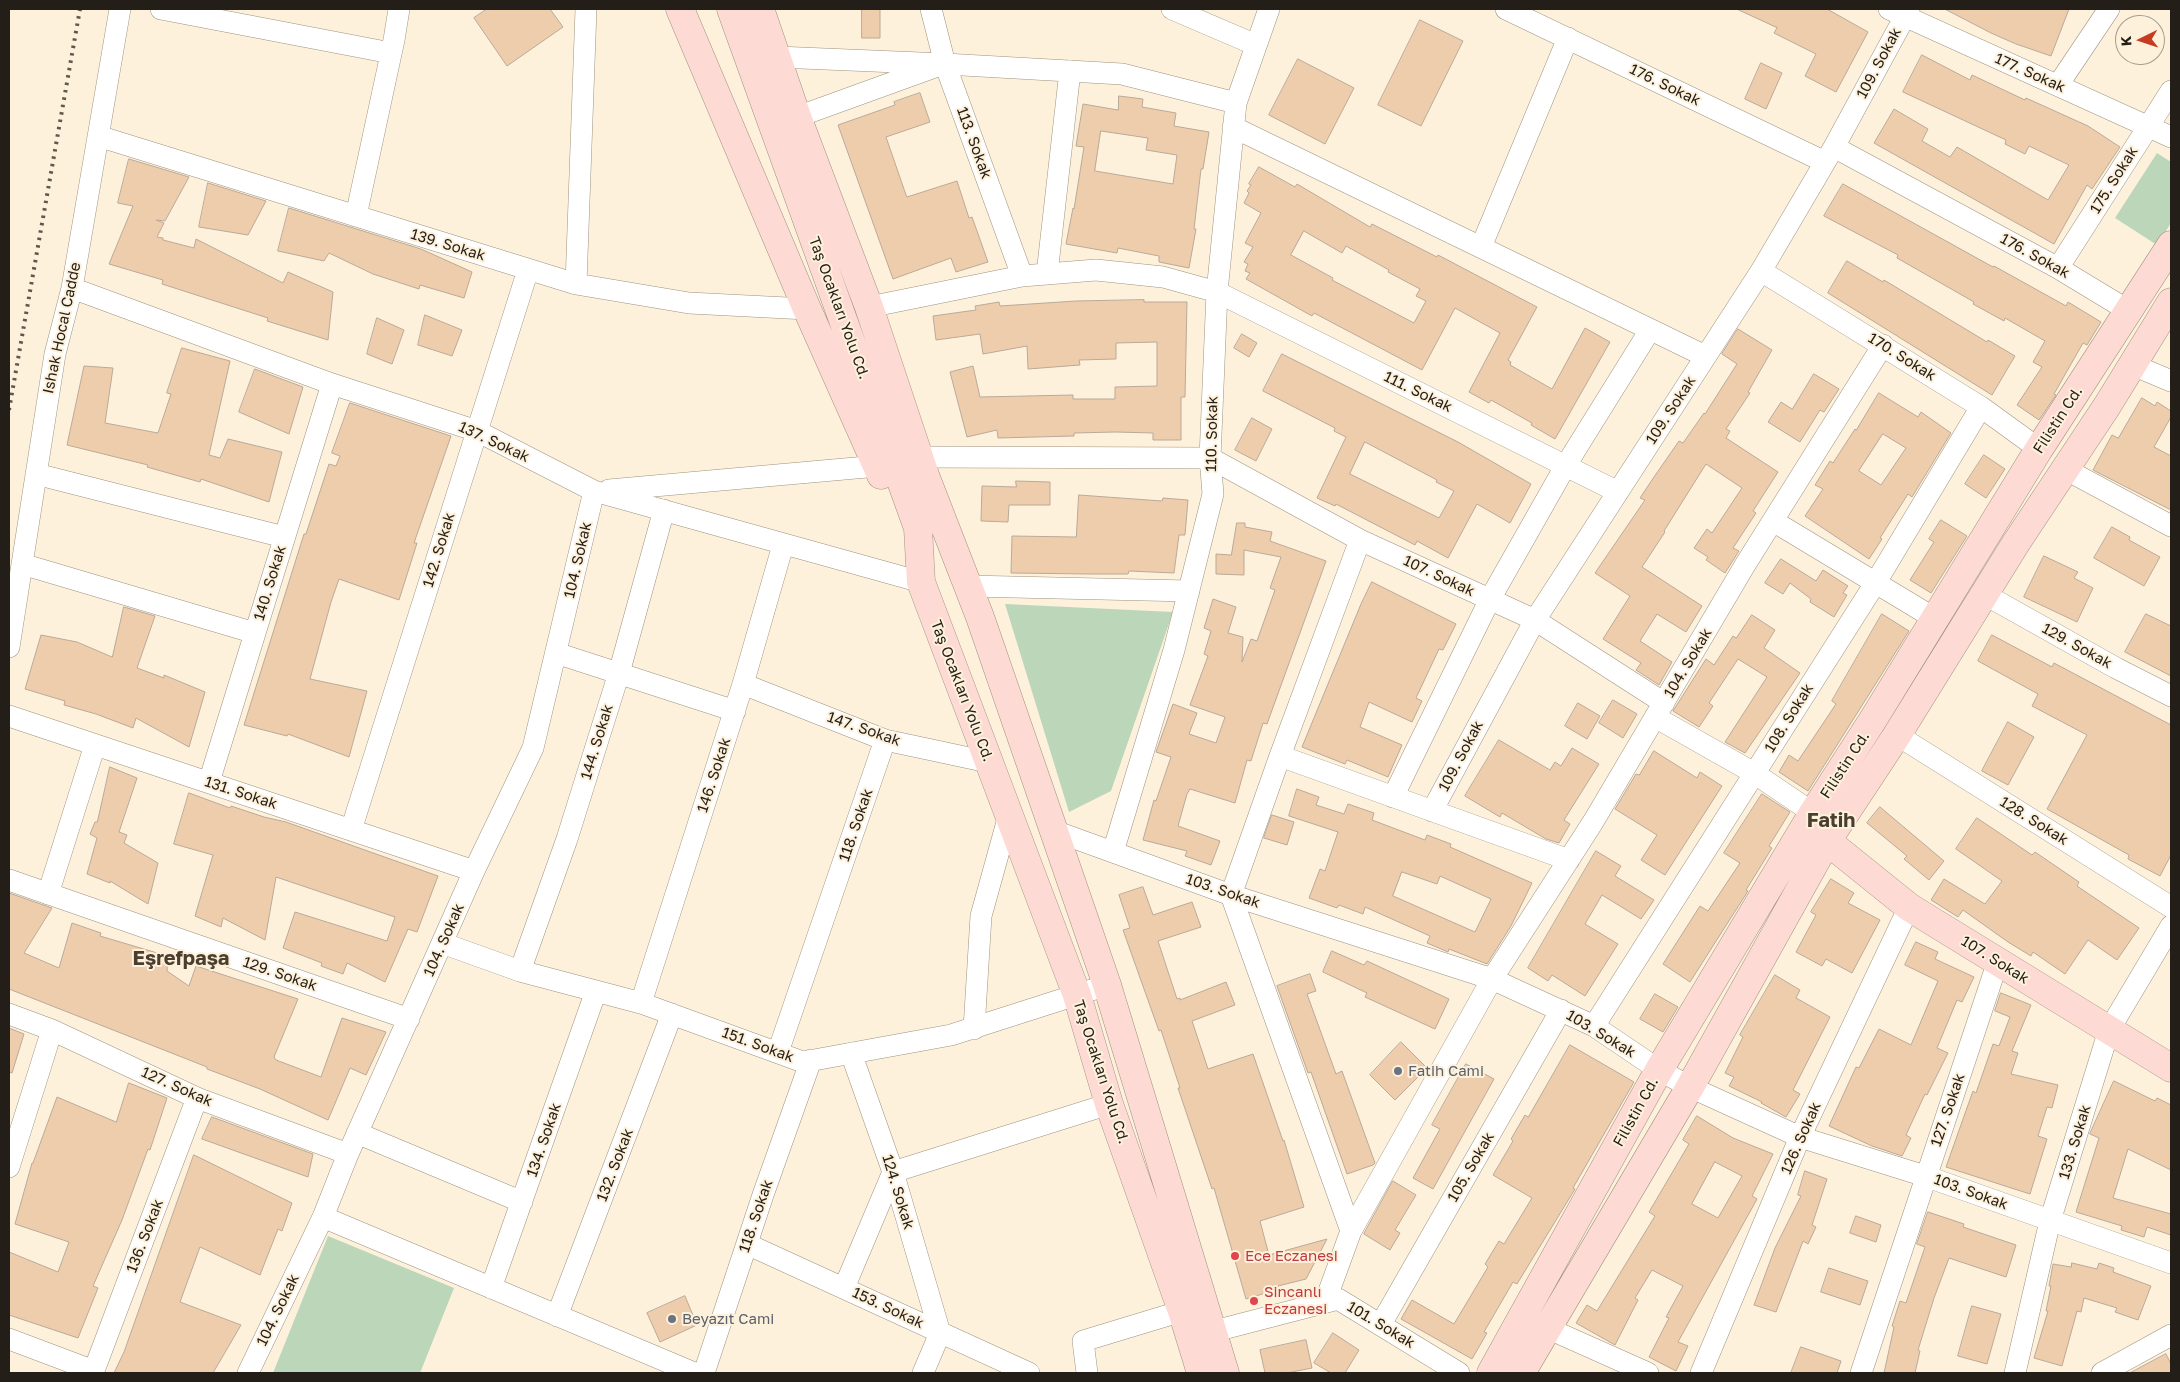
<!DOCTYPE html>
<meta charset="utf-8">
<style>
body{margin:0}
#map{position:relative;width:2180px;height:1382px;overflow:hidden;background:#fef1dc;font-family:"Golos Text",sans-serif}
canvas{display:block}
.frame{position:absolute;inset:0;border:10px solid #231e17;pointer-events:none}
.north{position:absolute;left:2115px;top:15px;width:50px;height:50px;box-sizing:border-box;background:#fef1dc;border:1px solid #a69d8d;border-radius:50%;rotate:266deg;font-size:14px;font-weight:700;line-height:20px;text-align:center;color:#231e17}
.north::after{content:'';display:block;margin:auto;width:18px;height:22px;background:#c73c20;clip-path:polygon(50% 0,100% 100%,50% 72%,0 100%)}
</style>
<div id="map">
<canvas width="2180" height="1382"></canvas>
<div class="frame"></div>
<div class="north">K</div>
</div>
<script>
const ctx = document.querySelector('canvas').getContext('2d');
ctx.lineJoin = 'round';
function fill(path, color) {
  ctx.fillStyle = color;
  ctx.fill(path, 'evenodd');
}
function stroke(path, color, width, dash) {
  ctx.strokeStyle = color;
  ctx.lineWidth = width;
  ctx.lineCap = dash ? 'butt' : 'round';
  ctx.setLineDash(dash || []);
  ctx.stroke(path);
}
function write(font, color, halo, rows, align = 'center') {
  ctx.font = font + ' "Golos Text",sans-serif';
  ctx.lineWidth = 4;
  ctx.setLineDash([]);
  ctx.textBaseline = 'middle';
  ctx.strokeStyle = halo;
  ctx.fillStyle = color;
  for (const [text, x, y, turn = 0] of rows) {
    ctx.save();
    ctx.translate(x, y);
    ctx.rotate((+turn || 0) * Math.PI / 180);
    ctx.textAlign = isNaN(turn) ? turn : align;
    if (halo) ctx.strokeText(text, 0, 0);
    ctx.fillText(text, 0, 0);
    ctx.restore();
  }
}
fill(new Path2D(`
 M2157,153l14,9v61l-14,22 -42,-27z
 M1005,604l168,8 -62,179 -42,21z
 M328,1236l126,52 -34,85h-147z`), '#bcd6ba');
const building = new Path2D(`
 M487,9h63l13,18 -56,39 -33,-48z
 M862,9h18v29h-18z
 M1737,9h90l41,23 -32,60 -31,-16 11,-22 -42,-21 3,-5z
 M1945,9h124l-18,47 -35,-12 -25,-11z
 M1420,20l43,21 -42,85 -43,-21z
 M1922,55l48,25 2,-5 53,25 1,-2 62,28 32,21 -28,42 -5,-4 -33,59 -180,-101 20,-34 34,20 -6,12 28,16 7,-10 91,53 21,-35 -40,-19 -4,8 -20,-10 1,-4 -103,-48z
 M1298,59l56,29 -29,56 -56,-29z
 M1761,63l21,10 -16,36 -21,-10z
 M920,93l10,29 -44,15 20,58 1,2 50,-16 12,37 3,-1 16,45 -32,10 -5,-14 -58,21 -55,-154 57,-20 -1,-3z
 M1119,96l24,3 -1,8 34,6 -2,13 35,6 -6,37h-2l-7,60h2l-7,39 -30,-6v-6l-41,-8 -1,5 -51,-9 7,-36 1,1 10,-62 -8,-1 7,-42 35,6zM1101,131l47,7 -2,12 31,5 -4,29 -78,-13z
 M129,159l60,18 -24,44 -9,-1 8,3 -7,14 6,1v2l31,8 2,-9 87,44 5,-11 45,20 -5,48 -61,-19 1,-3 -106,-34 1,-4 -54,-16 24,-58 -15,-3z
 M1259,167l36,20 2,-3 73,43 2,-3 65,33 1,-2 99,52 -29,53 3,2 -1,3 42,24 33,-61 25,14 -55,97 -24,-14 1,-2 -41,-23 -2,3 -20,-11 31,-59 -45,-25 -33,62 -108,-57 -2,3 -66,-37 4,-6 -5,-2 3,-7 -4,-2 9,-15 -8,-4 16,-30 -17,-10 5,-10 -2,-2 4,-6 -2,-1zM1304,231l38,22 4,-7 43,24 -1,2 32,17 -4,7 10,5 -12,22 -82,-43 1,-2 -42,-23z
 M208,183l58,18 -18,34 -49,-8z
 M1843,184l150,83 1,-1 72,40 2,-4 33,20 -14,23 -4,-2 -29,51 2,1 -17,25 -22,-15 25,-38 -9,-5 12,-21 -40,-23 -1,3 -31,-17 1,-2 -77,-44 1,-3 -74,-39z
 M289,208l132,41 51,23 -8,26 -44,-13 -1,4 -46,-15 -44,-21 -5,8 -46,-10z
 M1847,261l36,21 1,-2 103,62 1,-2 27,16 -23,39 -164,-102z
 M1144,300v2h43l-2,95h-4v43h-28v-7l-38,-1 -41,1v3l-76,2 -1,-8 -30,7 -17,-65 23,-6 7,31 93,-2v4h42v-12l42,-1v-44l-41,1v16l-37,1 1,5 -52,4 -1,-23 -44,8 -3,-20 -44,6 -3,-24 43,-6 -1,-4 24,-4 1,4 76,-5z
 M425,315l37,15 -10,26 -34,-11z
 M377,318l27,12 -12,34 -25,-10z
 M1738,329l34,21 -24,42 2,1 -24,36 4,2 -4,7 52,34 -25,39 3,2 -23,35 6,3 -14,22 -19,-13 2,-3 -14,-9 13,-19 5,4 30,-45 -36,-24 -42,67 1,1 -23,35 60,39 -16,26 -29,-18 -17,27 32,21 -13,23 -23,-15 5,-7 -38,-24 27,-43 -35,-23 50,-73 -5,-2 14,-21 25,-36 4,2 21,-30 1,1 32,-50 -15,-10z
 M1242,334l15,9 -8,14 -15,-9z
 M182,348l48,13 -21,94 11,3 8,-19 54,13 -13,50 -68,-23 -1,3 -53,-15 1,-2 -81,-20 17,-79 29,2 -8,55 53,10 13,-39 -4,-1z
 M1282,354l176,88 73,42 -21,39 -33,-19 -29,54 -31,-17 -2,4 -79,-41 -1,2 -18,-8 29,-61 -12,-6 1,-3 -72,-37zM1365,442l72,38 -1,2 18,9 -15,27 -89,-44z
 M255,369l48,18 -14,47 -50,-22z
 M1814,374l25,15 -15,23 -4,-2 -20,32 -32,-20 13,-20 11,7z
 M1879,393l39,24 3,-5 30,21 -39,64 -4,-3 -28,44 2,1 -13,20 -64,-43 18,-27 -8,-4 15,-24 3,2 22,-34 1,1zM1883,434l23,14 -25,37 -22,-14z
 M2142,398l13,8 2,-4 14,9v6l-17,30 17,9v54l-78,-40 19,-35 6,3z
 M350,403l101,33 -37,107h3l-18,57 -60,-21 -8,23 -21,77 57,12 -18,66 -61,-23 -1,2 -43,-11 60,-191h2l23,-70 7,2 4,-10 -8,-3z
 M1252,418l20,11 -16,32 -21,-11z
 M1984,455l21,14 -19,29 -21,-14z
 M1016,481l34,1v23h-41l-1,17 -27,-1 1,-35 34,1z
 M1079,495l83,6 1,-3 25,2 -3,35h-6l-5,38 -45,-2 -1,3h-39l-78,-1 1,-37 64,1z
 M1941,520l26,16 -36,57 -21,-13 24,-38 -5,-3z
 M1237,523h8v4l27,5 -2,9 56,20 -59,163 -4,-1 -12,38 -4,-1 -12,43 -45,-14 -3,5 -9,32 42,15 -9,24 -26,-9 2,-5 -44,-11 11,-40 2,1 15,-44 -15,-5 17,-48 24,9 -8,21 27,9 9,-26 -35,-12 18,-49 -4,-2 7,-23 -7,-3 9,-29 23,8 -8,26 15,4 -1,25 9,-23 6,2 18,-51 -5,-2 11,-31 -37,-7v25l-28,-1v-20l15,1z
 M2112,527l18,10 -1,3 31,17 -16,29 -50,-28z
 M2044,556l34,16 -4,6 19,10 -16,34 -53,-25z
 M1781,559l35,22 7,-11 25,16 -5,7 4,2 -13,22 -24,-15 1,-3 -21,-16 -7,11 -18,-11z
 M1372,582l84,42 -13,26 -4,-1 -23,49 6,3 -10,21 -43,-20 -9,25 42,18 -14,32 -41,-17 -2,4 -43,-17 59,-143z
 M124,607l31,9 -18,52 27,10v-3l41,17 -16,55 -53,-29 -3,10 -37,-14 -32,-9 1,-4 -40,-12 16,-54 36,7 35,15z
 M1882,614l27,17 -101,160 -29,-19 10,-17 9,6 38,-57 -4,-3z
 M2146,614l25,12v50l-46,-24z
 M1752,615l23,15 -11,18 36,25 -55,80 -20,-11 42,-65 -29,-18 -29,44 4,3 -14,21 -26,-16 33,-52 8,6 19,-29 3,2z
 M1992,635l60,32 2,-4 117,62v130l-11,21 -32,-17 1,-4 -82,-46 40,-74 -55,-29 6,-12 -60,-33z
 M1613,700l24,14 -14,24 -24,-15z
 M1578,703l22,13 -13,23 -22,-13z
 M2008,722l26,15 -26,48 -26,-14z
 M1499,740l51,30 5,-8 6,4 11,-18 27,16 -35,56 6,4 -11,19 -13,-4 -44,-26 -2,4 -35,-21z
 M1654,751l43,27 3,-6 22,14 -57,89 -24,-15 16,-25 -42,-26 21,-35 3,1z
 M110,767l27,11 -18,54 8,3 -3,8 34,20 -10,41 -38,-23v2l-23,-9 10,-36 -7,-4 5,-12h2z
 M1297,789l22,8 -3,8 28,9 4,-10 26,9 -2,7 53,20 2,-5 24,9 -1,3 82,36 -21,43 -24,38 -38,-15 -1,3 -21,-9 3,-7 -65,-29 -2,7 -24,-9 -2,3 -28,-10 11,-29 5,2 13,-39 -49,-16zM1402,872l35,12 3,-8 51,23 -16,33 -82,-36z
 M189,793l41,15 1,-2 33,11 22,5 152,54 -21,56 -9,-3 -23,53 -38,-19 -4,11 -22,-8 1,-3 -39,-15 12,-36 92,29 8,-24 -119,-40 -11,63 -42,-22 -2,9 -26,-11 18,-61 -39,-11z
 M1762,794l28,18 -21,34 3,2 -26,42 2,1 -58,91 -27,-18 37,-58 8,5 32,-48 -16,-10z
 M1880,807l64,54 -15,19 -25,-21 3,-3 -40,-33z
 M1272,815l22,7 -7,23 -23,-7z
 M1977,818l55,37 3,-3 44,30 -2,4 62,42 -22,32 -29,-20 -23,34 -32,-22 -2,4 -23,-14 -45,-32 -5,7 -27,-17 13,-21 41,25 17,-23 -46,-32z
 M1596,851l25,15 -6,10 39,24 -13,19 -39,-24 -17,29 33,20 -33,52 -33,-21 -4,6 -20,-13z
 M1831,879l23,14 -6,10 32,17 -28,53 -26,-14 -4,7 -26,-14 20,-37 -5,-3z
 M1143,887l10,28 39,-13 9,25 -43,14 19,58 3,-1v2l46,-18 9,23 -43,16 16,48 45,-15 30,87 1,-1 20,67 -44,14 9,34 58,-16 -21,40 -28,7 1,3 -33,10 -32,-111 -2,1 -34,-101h2l-19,-58 -2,1 -36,-101 7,-2 -11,-33z
 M9,893l43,15 -28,45 35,15 13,-45 29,10 -1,3 54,16 14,6 -1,13 22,15 7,-20 102,33 -24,58 2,3 45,17 21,-59 44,14 -20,43 -16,-7 -22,52 -68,-31 -53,-20v-2l-198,-78z
 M1916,942l22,10 -3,7 39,18 -12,25 -5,-2 -20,48 11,5 -21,42 -2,-1 -19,41 5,3 -9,18 -30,-10 -43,-20 27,-59 3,1 20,-39 32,16 27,-64 -33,-16z
 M1332,951l32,14 3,-4 82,38 -14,30 -70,-32 2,-4 -44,-21z
 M1310,974l6,17 -9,3 29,80 6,-3 33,92 -2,2 -26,9 -36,-102 -3,1 -31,-87z
 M1775,975l25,15 -4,8 34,19 -37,73 7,4 -14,23 -25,-14 1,-1 -33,-16 5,-9 -9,-4 18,-36 -3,-2z
 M2001,993l30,12 -19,46 6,2 -7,21 47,11 -6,23 -5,-1 -9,29 9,3 -17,55 -84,-27 27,-76 3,2 17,-49 6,2 11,-29 -15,-6z
 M1655,994l23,13 -15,25 -23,-13z
 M9,1028l15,6 -12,39 -3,-1z
 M1401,1042l26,26 -32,32 -25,-25z
 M1570,1045l64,37 -61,106 2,1 -58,95 -4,-2 -29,50 3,1 -15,26 -71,-40 11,-19 42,24 34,-57 -3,-3 14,-23 5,3 28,-46 -39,-23 20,-34 -2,-2 14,-24 3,2z
 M1466,1064l28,15 -61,110 -20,-11 27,-49 -8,-4z
 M2114,1081l41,20 2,-3 14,7v65l-43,-21 -15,49 58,16v21l-24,-8 -3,10 -23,-7 1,-4 -46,-14 23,-74 -9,-4z
 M129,1083l38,15 -17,52 -2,-1 -26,71 -29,66 5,2 -20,50 -69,-23v-63l49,20 11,-30 -54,-18 17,-61h1l24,-66 59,25z
 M1697,1116l36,22 40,16 -21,42 5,3 -79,143 10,4 -12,25 -27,-14 20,-39 -3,-1 17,-31 -31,-16 -17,28 3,2 -23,45 -39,-22 11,-18 10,6 58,-95 -6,-4 40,-68 -6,-4zM1715,1162l27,14 -24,42 -26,-14z
 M212,1117l101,37 -5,23 -106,-38z
 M194,1155l98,48 -10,28 -4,-2 -18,46 -60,-28 -20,55 61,23 -28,48h-99l10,-21z
 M1805,1171l22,8 -15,46 4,2 -8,17 -5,-3 -27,71 -22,-7 21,-57 26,-52 -3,-1z
 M1393,1181l23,14 -21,35 5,3 -10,17 -26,-16z
 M1928,1212l36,12 -1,3 53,18 -10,32 -57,-19 -15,40 -16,52 2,1 -5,22h-31l10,-46 -2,-1 8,-25 6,2 19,-56 -8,-3z
 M1856,1216l25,9 -5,17 -26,-9z
 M2072,1263l25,6 2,-6 15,5 -1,4 38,14 -13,34 -23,-8 2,-4 -33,-10 -3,14 -4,-1 -15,55 -28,-8 14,-47h-2l5,-25h-2l4,-22 18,3z
 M1829,1268l39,13 -8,24 -39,-13z
 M685,1296l12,29 -37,17 -13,-29z
 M1972,1306l29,8 -14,50 -29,-8z
 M1333,1333l26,17 -14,23h-14l-17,-10z
 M1306,1340l6,28 -25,5h-22l-5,-23z
 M1801,1347l40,14 -4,12h-46z
 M2166,1354l5,10v9h-41z`);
fill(building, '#eecdac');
stroke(building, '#baa998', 1);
const street = new Path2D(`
 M161,9l230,44
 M931,9l14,55 77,212
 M1172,9l84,36
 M1506,9l319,153
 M1889,9l282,128
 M777,57l168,7 177,10 114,29
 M2058,85l51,-76
 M797,117l138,-50
 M1233,127l472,229
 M98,136l478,148 113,19 118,6
 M1834,147l224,121 71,43
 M356,216l38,-176 5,-31
 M1481,247l87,-209
 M2058,268l113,-177
 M1761,271l220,136 58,42
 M1047,274l23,-203
 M576,284l10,-275
 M72,288l260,96 145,47 117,60 327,91
 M869,307l153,-31 74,-6 67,7 54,15 401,200
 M2133,365l38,16
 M919,457l291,1 150,82 175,80 129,83
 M2065,469l106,57
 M36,474l248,63
 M609,490l269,-24
 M1773,521l161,97
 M22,564l233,69
 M968,586l221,5
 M1984,594l132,74 55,28
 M9,647l46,-293 17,-66 48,-279
 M556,653l179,58
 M743,684l142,56 103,22
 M9,716l465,155
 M1655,717l99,56 59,40
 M1897,735l274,172
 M1280,756l289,104
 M209,782l123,-398
 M1393,797l97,-198 76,-134 84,-135
 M1432,811l103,-191 226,-349 73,-124 75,-138
 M351,830l177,-560
 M1052,830l179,65 261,84 102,47 65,44 31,17 110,50 125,39 246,87
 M1113,852l61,-202 39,-156 -3,-36 7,-166 19,-189 33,-94
 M9,880l400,139
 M48,894l47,-149
 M442,943l78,28 121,32 162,59 148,-27 156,-50
 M520,971l47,-132 52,-166 45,-163
 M641,1003l102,-319 40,-139
 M9,1014l43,16 145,68 151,56
 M1594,1026l282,-444 105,-175
 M974,1029l7,-113 28,-101
 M778,1052l107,-312
 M851,1053l42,119 47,161 -17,40
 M357,1133l165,69
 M9,1167l43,-137
 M893,1172l216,-68
 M323,1217l371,156
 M1351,1231l-120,-336 49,-139 80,-216
 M747,1244l282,129
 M491,1288l105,-297
 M844,1288l49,-116
 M1325,1302l26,-71 141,-252 101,-157 152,-257 138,-220
 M557,1316l115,-302
 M1381,1324l180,-314
 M1547,1328l101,45
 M1211,1332l127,-33 121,74
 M9,1339l85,32
 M93,1373l104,-275
 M248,1373l75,-156 25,-63 126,-283 59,-123 61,-257
 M704,1373l59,-178 48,-135
 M1087,1373l-4,-32 99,-30
 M1701,1373l99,-236 109,-230
 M1861,1373l137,-412
 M2015,1373l35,-152 59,-191 62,-104
 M2102,1373l69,-38`);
const secondary = new Path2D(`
 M680,9l127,300 74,166
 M731,9l187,519 3,54 156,413 32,109 73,207 19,62
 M760,9l37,108 72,190 57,171 54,139 127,368 118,388
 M1819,825l8,16 82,66 262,161
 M1491,1373l168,-303 154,-257 61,-95 165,-269 132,-204
 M1521,1373l169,-286 137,-246 70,-106 119,-192 91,-137 64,-104`);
stroke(street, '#9e937f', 22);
stroke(secondary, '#9e937f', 29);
stroke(street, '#fff', 21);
stroke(secondary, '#fedad4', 28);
stroke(new Path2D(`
 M9,410l71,-401`), '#5f584d', 4, [2.5, 5]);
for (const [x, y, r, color] of [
 [1398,1071,5,"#6b7280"],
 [1235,1256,5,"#e0444e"],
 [1254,1301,5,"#e0444e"],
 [672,1319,5,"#6b7280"]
]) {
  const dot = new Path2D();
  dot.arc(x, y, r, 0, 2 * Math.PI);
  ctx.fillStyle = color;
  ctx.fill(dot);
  stroke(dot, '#fef1dc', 2);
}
write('15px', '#231e17', '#fef1dc', [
 ["109. Sokak",1879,63,-62],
 ["177. Sokak",2030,73,24],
 ["176. Sokak",1665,85,26],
 ["113. Sokak",974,143,70],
 ["175. Sokak",2114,180,-58],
 ["139. Sokak",448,245,17],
 ["176. Sokak",2035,256,29],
 ["Taş Ocakları Yolu Cd.",839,308,70],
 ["Ishak Hocal Cadde",62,328,-78],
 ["170. Sokak",1902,357,32],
 ["111. Sokak",1418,392,26],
 ["109. Sokak",1671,410,-57],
 ["Filistin Cd.",2058,420,-57],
 ["110. Sokak",1212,434,-89],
 ["137. Sokak",494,442,25],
 ["142. Sokak",439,550,-73],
 ["104. Sokak",578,560,-77],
 ["107. Sokak",1439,576,25],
 ["140. Sokak",270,583,-73],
 ["129. Sokak",2077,646,29],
 ["104. Sokak",1688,663,-59],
 ["Taş Ocakları Yolu Cd.",962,691,69],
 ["108. Sokak",1789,718,-58],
 ["147. Sokak",864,729,19],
 ["144. Sokak",597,742,-73],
 ["109. Sokak",1461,756,-62],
 ["Filistin Cd.",1845,765,-57],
 ["146. Sokak",714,775,-72],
 ["131. Sokak",241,793,18],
 ["128. Sokak",2034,821,32],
 ["118. Sokak",856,825,-71],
 ["103. Sokak",1223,891,19],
 ["104. Sokak",444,940,-66],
 ["107. Sokak",1995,960,32],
 ["129. Sokak",280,974,19],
 ["103. Sokak",1601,1034,31],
 ["151. Sokak",758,1045,20],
 ["Taş Ocakları Yolu Cd.",1101,1072,72],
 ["127. Sokak",177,1087,24],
 ["127. Sokak",1948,1110,-71],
 ["Filistin Cd.",1636,1112,-61],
 ["126. Sokak",1801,1138,-66],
 ["134. Sokak",544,1140,-71],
 ["133. Sokak",2075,1142,-73],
 ["132. Sokak",615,1165,-69],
 ["105. Sokak",1471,1167,-60],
 ["124. Sokak",898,1192,73],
 ["103. Sokak",1971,1192,20],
 ["118. Sokak",756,1216,-71],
 ["136. Sokak",145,1236,-69],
 ["153. Sokak",888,1308,25],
 ["104. Sokak",278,1310,-64],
 ["101. Sokak",1381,1325,31]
]);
write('15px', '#5b616d', '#fef1dc', [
 ["Fatih Cami",1408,1071],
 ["Beyazıt Cami",682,1319]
], 'left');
write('15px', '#be3a42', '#fef1dc', [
 ["Ece Eczanesi",1245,1256],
 ["Sincanlı",1264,1292],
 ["Eczanesi",1264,1309]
], 'left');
write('bold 20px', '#4a3f2e', '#fef1dc', [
 ["Fatih",1831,821],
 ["Eşrefpaşa",181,959]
]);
</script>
